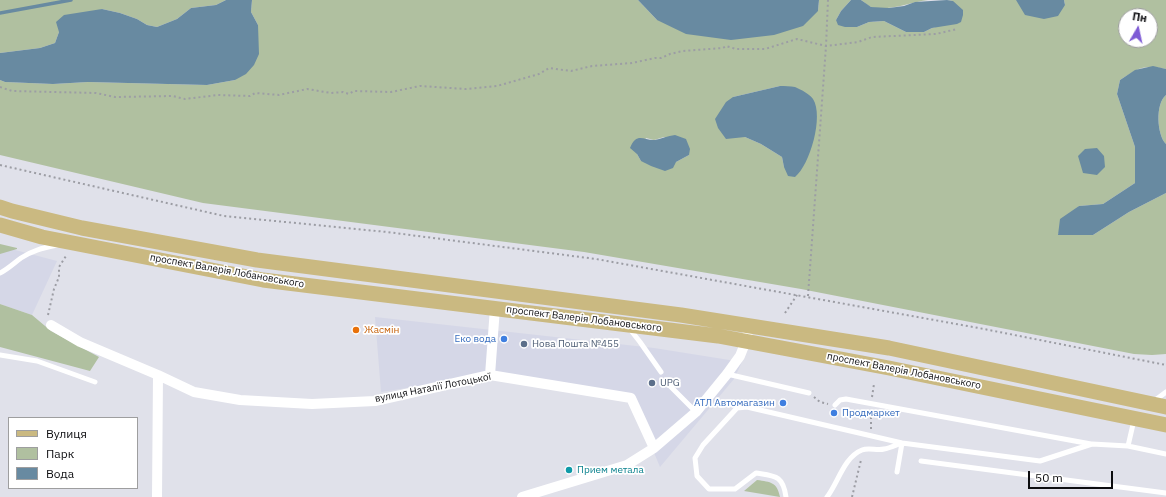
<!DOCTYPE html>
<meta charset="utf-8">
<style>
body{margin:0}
#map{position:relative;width:1166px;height:497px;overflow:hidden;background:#e0e1ea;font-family:"IBM Plex Sans",sans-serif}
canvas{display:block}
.legend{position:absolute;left:8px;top:417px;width:130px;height:72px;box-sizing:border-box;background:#fff;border:1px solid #9e9e9f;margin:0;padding:5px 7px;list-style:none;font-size:12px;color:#0d0d10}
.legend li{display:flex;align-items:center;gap:8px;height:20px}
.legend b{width:20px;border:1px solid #9e9e9f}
.north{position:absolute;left:1118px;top:8px;width:40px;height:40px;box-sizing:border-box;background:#fff;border:1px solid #9e9e9f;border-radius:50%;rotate:9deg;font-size:11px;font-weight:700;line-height:16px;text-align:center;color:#0d0d10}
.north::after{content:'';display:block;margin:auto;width:14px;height:18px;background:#7e5bd5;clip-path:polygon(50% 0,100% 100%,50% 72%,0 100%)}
.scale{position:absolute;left:1028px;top:471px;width:85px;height:18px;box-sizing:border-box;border:2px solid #0d0d10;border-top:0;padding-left:5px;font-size:12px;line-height:14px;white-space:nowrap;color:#0d0d10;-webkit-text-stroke:3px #fff;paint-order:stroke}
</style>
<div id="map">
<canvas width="1166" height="497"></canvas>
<ul class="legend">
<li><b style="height:5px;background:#cab981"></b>Вулиця</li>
<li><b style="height:11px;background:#b0c0a0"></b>Парк</li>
<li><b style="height:11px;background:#688aa1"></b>Вода</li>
</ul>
<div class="north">Пн</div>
<div class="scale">50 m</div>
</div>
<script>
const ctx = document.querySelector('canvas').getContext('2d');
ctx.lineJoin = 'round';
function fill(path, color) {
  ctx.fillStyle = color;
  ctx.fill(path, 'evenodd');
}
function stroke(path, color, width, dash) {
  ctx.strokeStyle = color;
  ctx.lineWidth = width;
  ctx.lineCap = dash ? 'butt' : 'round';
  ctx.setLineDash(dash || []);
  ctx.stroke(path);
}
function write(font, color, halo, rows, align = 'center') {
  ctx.font = font + ' "IBM Plex Sans",sans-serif';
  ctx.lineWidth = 3.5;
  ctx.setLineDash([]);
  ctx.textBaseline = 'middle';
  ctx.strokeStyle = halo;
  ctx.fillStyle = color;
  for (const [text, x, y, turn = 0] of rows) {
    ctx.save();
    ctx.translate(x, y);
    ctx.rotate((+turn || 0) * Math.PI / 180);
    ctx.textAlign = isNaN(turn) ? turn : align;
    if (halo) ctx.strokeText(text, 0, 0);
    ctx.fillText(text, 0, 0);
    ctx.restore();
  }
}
fill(new Path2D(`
 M0,246l57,15 -25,54 -32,-11z
 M375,317l279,31 88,14 -8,17 -74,88 -29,-69 -141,-23 -109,17z`), '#d5d7e7');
fill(new Path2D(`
 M0,0h226l-10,5 -25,3 -14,11 -20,8 -10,-2 -10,-6 -17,-6 -18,-4 -43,23 -4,11 -15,5 -40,5z
 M252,0h386l19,20 161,-9 1,-11h32l-10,11 -5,9 21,7 12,-5 15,-1 22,11h18l8,-4 11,-3 10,-24 -6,-1h69l49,5 -1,-5h102v69c-22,-5 -28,-1 -46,11l-3,14 18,53v36l-32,21 -24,2 -21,28 35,1 36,-23 37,-19v161l-14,1 -18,-1 -333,-65 -217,-37 -381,-49 -203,-48v-75l5,2 48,2 35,-2 119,3 28,-5 23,-55 -7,-13zM1126,16h24v24h-24zM780,86l4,81 -2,-10 -21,-13 -16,-7 -12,-40zM664,137l25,18 -13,7 -35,-1 -4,-7 9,-16 8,2z
 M861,0h67c-17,2 -40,12 -57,7 -3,-1 -7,-5 -10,-7z
 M1166,95v49c-9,-9 -11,-40 0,-49z
 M0,244l17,4v1l-17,5z
 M0,304l32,11 19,16 48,26 -9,14 -90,-24z
 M757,480c14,2 20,2 23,17l-36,-6z`), '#b0c0a0');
fill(new Path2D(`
 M226,0h26l-1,12 7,13 1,29 -5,11 -8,9 -11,6 -28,5 -119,-3 -35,2 -48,-2 -5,-2v-27l40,-5 15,-5 4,-11 -3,-10 8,-7 38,-6 18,4 17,6 10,6 10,2 20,-8 14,-11 25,-3z
 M638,0h181l-1,11 -15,15 -29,9 -43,5 -45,-6 -29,-14z
 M851,0h10l10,7 18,1 15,-2 11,-4 32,-2 6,1 10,9v5l-2,7 -4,2 -25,4 -8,4h-18l-22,-11 -15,1 -12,5h-12l-7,-2 -2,-5 5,-9z
 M1016,0h48l1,5 -7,11 -14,3 -19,-4z
 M1153,66l13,3v26c-11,9 -9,40 0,49v49l-37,19 -36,23h-35l2,-16 19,-13 24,-2 32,-21v-36l-18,-53 3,-14 15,-10z
 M780,86c5,0 10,0 15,1 5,2 16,8 18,12 11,17 -3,66 -18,78l-7,-1 -4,-9 -2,-10 -21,-13 -16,-7 -19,2 -8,-11 -3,-9 11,-17 7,-5z
 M675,135l11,4 4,10 -1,6 -13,7 -3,6 -8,3 -14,-5 -10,-5 -4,-7 -7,-6c7,-17 14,-7 25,-8 5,-1 13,-4 20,-5z
 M1097,148l7,8 1,11 -8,8 -14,-2 -5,-17 7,-7z`), '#688aa1');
stroke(new Path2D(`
 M0,13l71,-13`), '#688aa1', 3.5);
stroke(new Path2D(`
 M0,87l12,4 84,2 19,4 58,-1 12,3 33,-4 32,1 5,-3 24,2 28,-6 24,4 12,-1 6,2 5,-3 37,1 29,-6 46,3 31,-3 42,-12 10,-6 22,3 21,-5 40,-3 23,-5h6l9,-4 13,-3 40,-3 3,-2 10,3h29l32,-10 29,7 32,-4 14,-5 64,-3 21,-5
 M0,165l224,51 163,16 209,27 388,70 182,36
 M808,296l18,-250 2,-46
 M785,313l12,-18
 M48,315l6,-26 5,-12v-10l7,-11
 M814,397l6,5 8,2
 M872,397l2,-13
 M871,429v-18
 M852,497l9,-37`), '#9c9da4', 2, [2, 3]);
stroke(new Path2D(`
 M0,273c8,-4 14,-10 21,-15 12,-8 22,-10 36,-13
 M629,328l11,14 21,30
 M0,355l37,6 58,21
 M727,374l82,19
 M668,384l28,28
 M1154,401l12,-9
 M835,405l5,-5 6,-1 245,45
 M1128,446l6,-26
 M921,461l245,32
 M897,472l5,-29
 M786,497c-3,-22 -11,-21 -30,-24l-21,16h-26l-12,-13 -2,-18 8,-13 34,-37 10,-1 155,36 138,18 52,-17 36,2 38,8
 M827,497c11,-14 17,-40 35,-47 7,-3 15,1 22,-1 6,-1 12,-4 18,-6`), '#fff', 5);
stroke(new Path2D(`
 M51,325l29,17 78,33 36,17 46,8 72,4 63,-3 115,-26 141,23 23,50
 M490,375l5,-67
 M157,497l1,-122
 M522,497l105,-32 27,-17 42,-36 31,-38 13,-18 6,-15 3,-15`), '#fff', 10);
stroke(new Path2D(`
 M0,207l12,4 70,17 175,32 424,55 208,33 277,59
 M0,225l42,12 221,43 455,56 171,32 277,57`), '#cab981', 15);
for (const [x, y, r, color] of [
 [356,330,4,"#e8710a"],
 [504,339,4,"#3f7fe0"],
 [524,344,4,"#5c6f8a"],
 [652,383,4,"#5c6f8a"],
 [783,403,4,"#3f7fe0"],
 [834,413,4,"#3f7fe0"],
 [569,470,4,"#0f9aa8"]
]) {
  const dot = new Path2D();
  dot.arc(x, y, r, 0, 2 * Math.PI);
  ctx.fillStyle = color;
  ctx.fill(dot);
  stroke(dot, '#fff', 1.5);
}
write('10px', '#0d0d10', '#fff', [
 ["проспект Валерія Лобановського",227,271,10],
 ["проспект Валерія Лобановського",584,319,7],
 ["проспект Валерія Лобановського",904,371,11],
 ["вулиця Наталії Лотоцької",433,388,-11]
]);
write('10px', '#c56008', '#fff', [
 ["Жасмін",364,330]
], 'left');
write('10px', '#366cbe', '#fff', [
 ["Еко вода",496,339],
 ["АТЛ Автомагазин",775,403],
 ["Продмаркет",842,413,"left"]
], 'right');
write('10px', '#4e5e75', '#fff', [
 ["Нова Пошта №455",532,344],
 ["UPG",660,383]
], 'left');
write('10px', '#0d838f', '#fff', [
 ["Прием метала",577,470]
], 'left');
</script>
